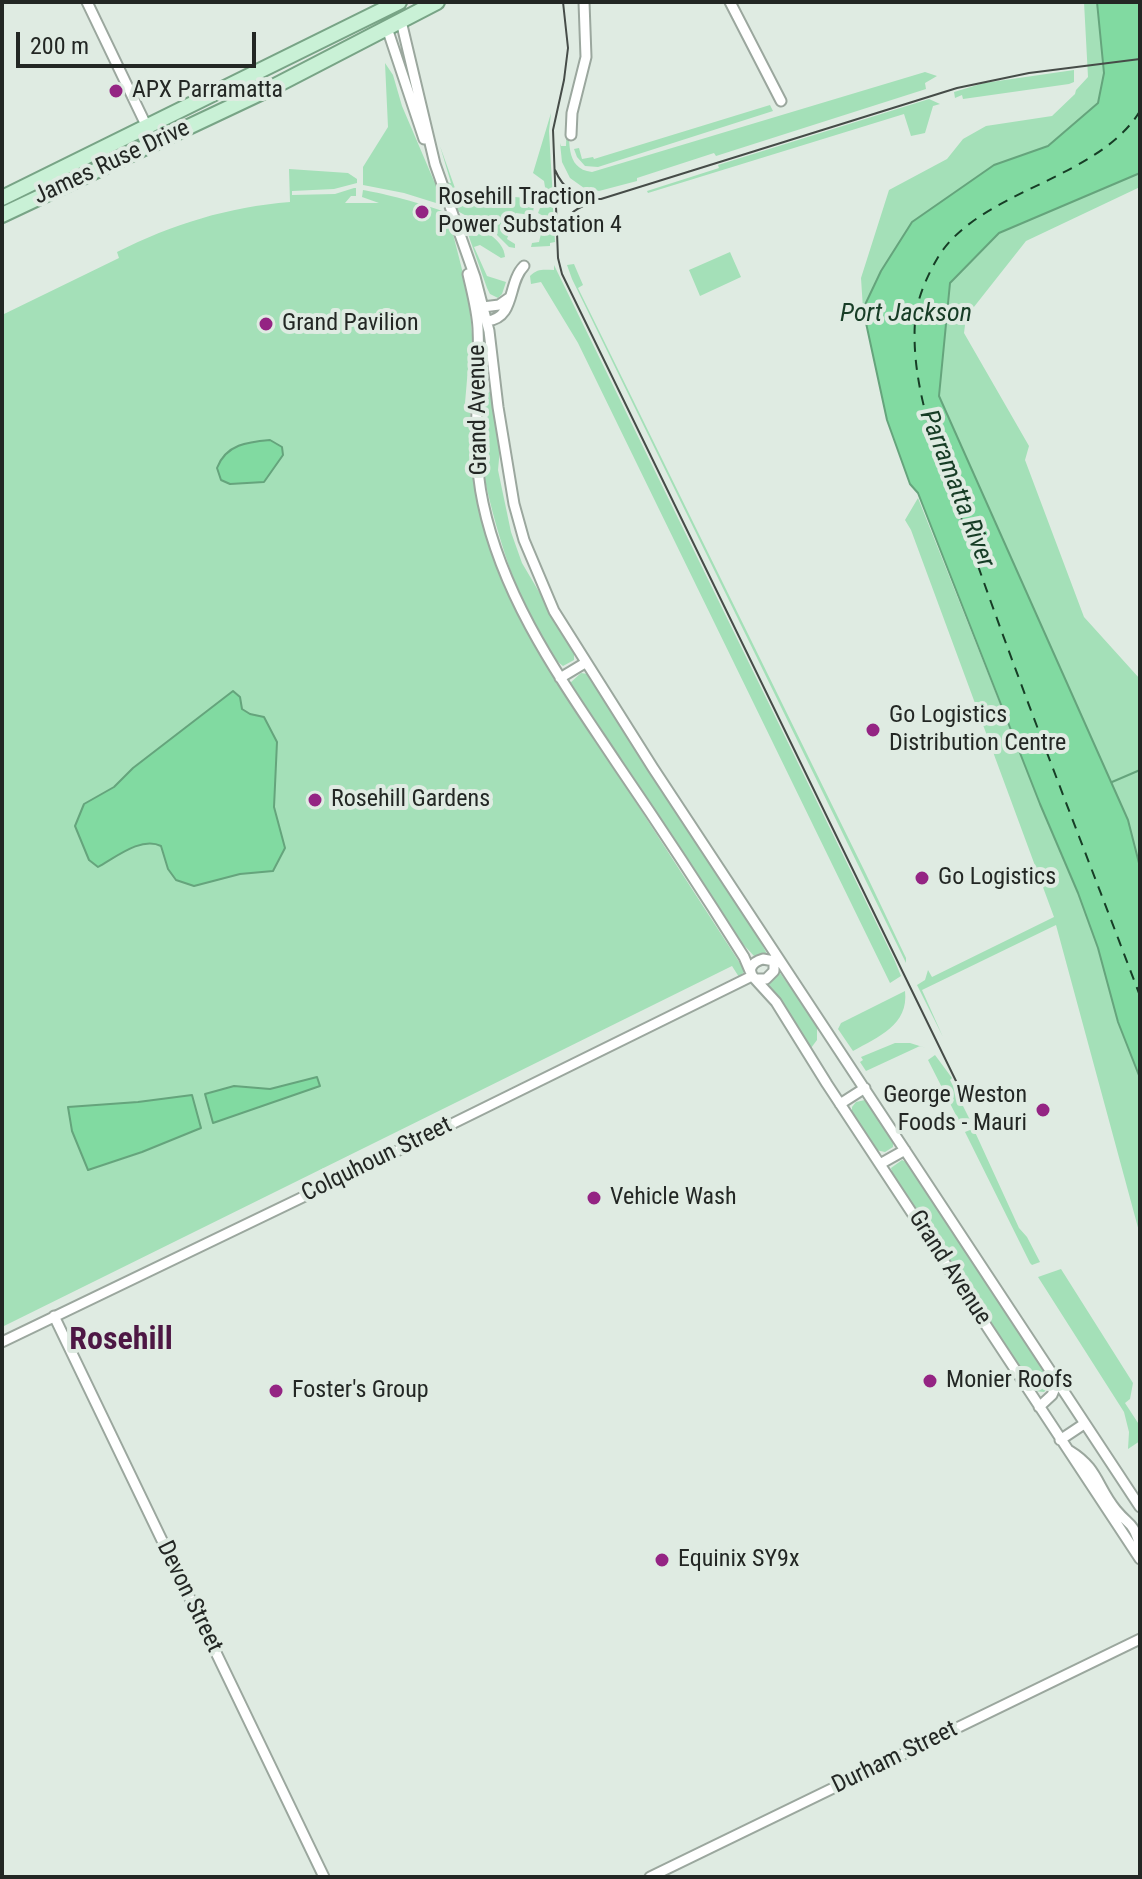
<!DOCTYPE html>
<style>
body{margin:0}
#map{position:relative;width:1142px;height:1879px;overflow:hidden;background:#dfebe2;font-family:"Roboto Condensed",sans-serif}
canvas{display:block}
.frame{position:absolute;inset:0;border:4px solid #232724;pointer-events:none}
.scale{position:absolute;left:16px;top:32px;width:240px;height:36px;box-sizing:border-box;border:4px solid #232724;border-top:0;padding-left:10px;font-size:24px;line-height:28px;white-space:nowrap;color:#232724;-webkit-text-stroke:6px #dfebe2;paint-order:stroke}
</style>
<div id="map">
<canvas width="1142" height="1879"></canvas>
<div class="frame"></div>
<div class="scale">200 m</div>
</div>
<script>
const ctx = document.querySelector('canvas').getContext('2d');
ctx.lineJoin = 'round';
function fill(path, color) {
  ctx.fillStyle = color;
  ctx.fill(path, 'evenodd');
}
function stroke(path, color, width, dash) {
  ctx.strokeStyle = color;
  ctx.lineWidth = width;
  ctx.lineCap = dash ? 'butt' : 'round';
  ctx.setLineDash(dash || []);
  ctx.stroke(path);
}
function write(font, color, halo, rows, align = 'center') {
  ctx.font = font + ' "Roboto Condensed",sans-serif';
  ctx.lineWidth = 8;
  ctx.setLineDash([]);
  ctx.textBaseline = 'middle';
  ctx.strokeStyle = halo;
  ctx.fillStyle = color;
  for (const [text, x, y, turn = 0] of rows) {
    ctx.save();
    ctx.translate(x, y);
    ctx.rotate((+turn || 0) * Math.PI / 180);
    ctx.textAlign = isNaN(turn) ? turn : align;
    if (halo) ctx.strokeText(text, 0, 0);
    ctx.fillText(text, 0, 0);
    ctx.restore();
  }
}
fill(new Path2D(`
 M1084,2h13l7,71 -6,30 -50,43 -54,19 -113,106 -18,38 -2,-31 28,-88 58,-31 16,-20 23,-13 66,-10 23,-22 1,-4 12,-13z
 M385,63l8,12 9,31 32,75 17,2 -11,-37 16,45 69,7 4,-14 7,6 -3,23 -2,2 -15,-2 -9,26 8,5v4l-6,-1 -17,-17 -40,-22 -48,-15 -41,-8v-18l25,-40z
 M1074,70v12l-5,2 -106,15 -1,-4 -7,3 -1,-6 30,-9z
 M925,72l12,4 -12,7 1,6 -210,67 -2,-3 -77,25v3l-38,10 -15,-3 -14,-10 -8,-16 -2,-19 1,3h5l1,-29h2c1,21 -5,52 23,55z
 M929,99l11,5 -7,2 -8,27 -14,3 -7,-22 -256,79 -1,-2 72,-23 -1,-3z
 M770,105l3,6 -175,56 -13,-1 -8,-9 -3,-8 5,-1 3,11 11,-2 1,2z
 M551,113l-2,18 4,69 -3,1 3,7 2,34 -5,1v3l-19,1 1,-4 7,-1 6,-25 -7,-4 8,-20 -2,-12 -11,-8z
 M289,169l59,4 9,6v4l-23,6 -42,2v4l43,-1 19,-6h2v8h-5l-6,7h34l-17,-6 1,-7c29,5 142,31 142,67l-4,1 -21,-13 -6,2 13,29 19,6 -4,12 -4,4 -8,-4 -3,-6 -19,-54 -16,-4 17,67 4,50 -3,-2 -5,58 5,1v35l6,50 16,62 23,57 45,77 185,286 -6,6 -7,-11 -730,361v-1012l117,-57 -2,-6c56,-28 111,-45 173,-50z
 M1140,170v17l-114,54 -60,76 -2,16 65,113 -4,14 59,157 56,62v188l-61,-156 -140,-315 11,-113 49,-50 121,-51z
 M730,252l11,25 -41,19 -11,-26z
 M574,264l9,21 -5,3 288,586 40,84v5l-334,-684 -5,-14z
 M554,265l340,694 7,17 -11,7 -312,-640 -37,-61 -10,2 -1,-8c8,-8 14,-6 24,-6z
 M492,389l8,60 -2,21 13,62 11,31 52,88v9l-11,6c-38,-28 -76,-162 -82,-209 -2,-18 0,-38 0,-56z
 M918,498l122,306 38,89 20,55 20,74 22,56v157l-84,-310 -134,65 21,47 -26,-52 8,-5 3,-10 4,7 122,-60 -143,-387 -6,-10z
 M581,673l7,1 159,243 20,37 -13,2 -13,-14 -171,-259z
 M780,973l37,51v16l-6,8 -16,-19 -27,-46z
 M905,991c4,34 -27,46 -52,60l-15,-22 3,-6z
 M895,1043h15l16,5 -6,-2 -54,25 -6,-9 3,-2 -2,-3z
 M935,1055l17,23 -2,2 21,42 -9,5 -34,-67z
 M865,1100l28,41v6l-8,5 -9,-2 -24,-36v-7l4,-5z
 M970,1130l5,2 44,96 8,9 13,25 -8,3 -2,-2 -65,-131z
 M902,1160l6,3 140,214 1,10 -5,5 -10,-1 -141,-215 -2,-8z
 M1061,1269l72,114 -3,16 -5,4 15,23v15l-12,8 1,-17 -5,-20 -86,-135z`), '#a4e0b8');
const water = new Path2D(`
 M1097,2h43v171l-141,60 -49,50 -11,113 189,424 12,47v211l-22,-56 -20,-74 -20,-55 -38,-89 -122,-311 -8,-9 -23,-64 -24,-111 18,-38 31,-49 82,-57 54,-19 50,-43 6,-30z
 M270,440l12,7 1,8 -19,27 -34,2 -9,-4 -4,-12c9,-24 31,-26 53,-28z
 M233,691l7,6 2,12 8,5 14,3 13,25 -3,65 11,41 -12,23 -33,3 -46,12 -18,-6 -8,-11 -7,-23c-19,-10 -45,11 -63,21l-9,-7 -14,-34 9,-22 30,-17 19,-19z
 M317,1077l3,9 -107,37 -8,-29 29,-8 36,3z
 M192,1095l9,33 -59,24 -54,18 -16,-39 -4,-24 70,-5z`);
fill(water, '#81daa1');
stroke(water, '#65a47c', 2);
stroke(new Path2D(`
 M1112,782l28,-12`), '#65a47c', 2);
stroke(new Path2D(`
 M1140,111c-43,70 -163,79 -203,148 -10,17 -21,42 -22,62 -5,76 31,152 55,222 53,152 113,302 170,453`), '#173d26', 2, [10, 8]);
const street = new Path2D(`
 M87,2l60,125
 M730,2l51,99
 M401,21l34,143 40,113 14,54 9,76 16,97 10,36 30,71 99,157 487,739
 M387,28l37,111
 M571,135l1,-22 14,-56 -2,-55
 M468,274c4,18 9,36 10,54 3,60 -8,115 5,175 21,99 80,179 135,262 43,63 85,127 126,192l6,14
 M480,310l3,-3 16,-2 10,-7
 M487,321c29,-3 20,-38 37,-55
 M560,678l25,-15
 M763,959l11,2v10l-8,8h-11c-9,-9 -3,-17 8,-20z
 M755,979l21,23 51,82 313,475
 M840,1104l25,-16
 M880,1164l25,-14
 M54,1316l270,561
 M2,1342l328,-158 422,-208
 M1039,1407l13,-12 5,-12
 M1060,1440l24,-16
 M1070,1451c28,17 27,36 46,59 14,17 16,10 24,35
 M650,1877l490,-238`);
const primary = new Path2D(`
 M2,198l397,-196
 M2,215l271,-128 164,-85`);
stroke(street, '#9ba79e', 13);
stroke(primary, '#78a486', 18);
stroke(street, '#fff', 9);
stroke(primary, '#c9f1d6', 14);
stroke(new Path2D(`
 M563,2l5,46 -4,32 -11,50 5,128 4,16 394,807
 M555,170c9,21 24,30 46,29l356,-111 72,-15 111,-14
 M561,232c5,-19 17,-25 35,-31`), '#464c48', 2);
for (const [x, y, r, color] of [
 [116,91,8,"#942483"],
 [422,212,8,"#942483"],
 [266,324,8,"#942483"],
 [873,730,8,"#942483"],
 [315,800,8,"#942483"],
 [922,878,8,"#942483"],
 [1043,1110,8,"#942483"],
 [594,1198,8,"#942483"],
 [930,1381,8,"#942483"],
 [276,1391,8,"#942483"],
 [662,1560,8,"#942483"]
]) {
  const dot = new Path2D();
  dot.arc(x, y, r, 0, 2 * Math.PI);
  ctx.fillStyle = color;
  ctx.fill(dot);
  stroke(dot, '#dfebe2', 3);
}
write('24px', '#232724', '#dfebe2', [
 ["APX Parramatta",132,91],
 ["Rosehill Traction",438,198],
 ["Power Substation 4",438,226],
 ["Grand Pavilion",282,324],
 ["Go Logistics",889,716],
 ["Distribution Centre",889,744],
 ["Rosehill Gardens",331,800],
 ["Go Logistics",938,878],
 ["George Weston",1027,1096,"right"],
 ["Foods - Mauri",1027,1124,"right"],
 ["Vehicle Wash",610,1198],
 ["Monier Roofs",946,1381],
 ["Foster's Group",292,1391],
 ["Equinix SY9x",678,1560]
], 'left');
write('24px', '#232724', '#dfebe2', [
 ["James Ruse Drive",112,163,-25],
 ["Grand Avenue",479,410,-91],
 ["Colquhoun Street",377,1160,-26],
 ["Grand Avenue",949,1268,57],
 ["Devon Street",189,1597,64],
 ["Durham Street",895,1758,-26]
]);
write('italic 26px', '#173d26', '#dfebe2', [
 ["Port Jackson",906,314],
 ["Parramatta River",956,489,69]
]);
write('bold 32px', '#4d1744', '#dfebe2', [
 ["Rosehill",121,1341]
]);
</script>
